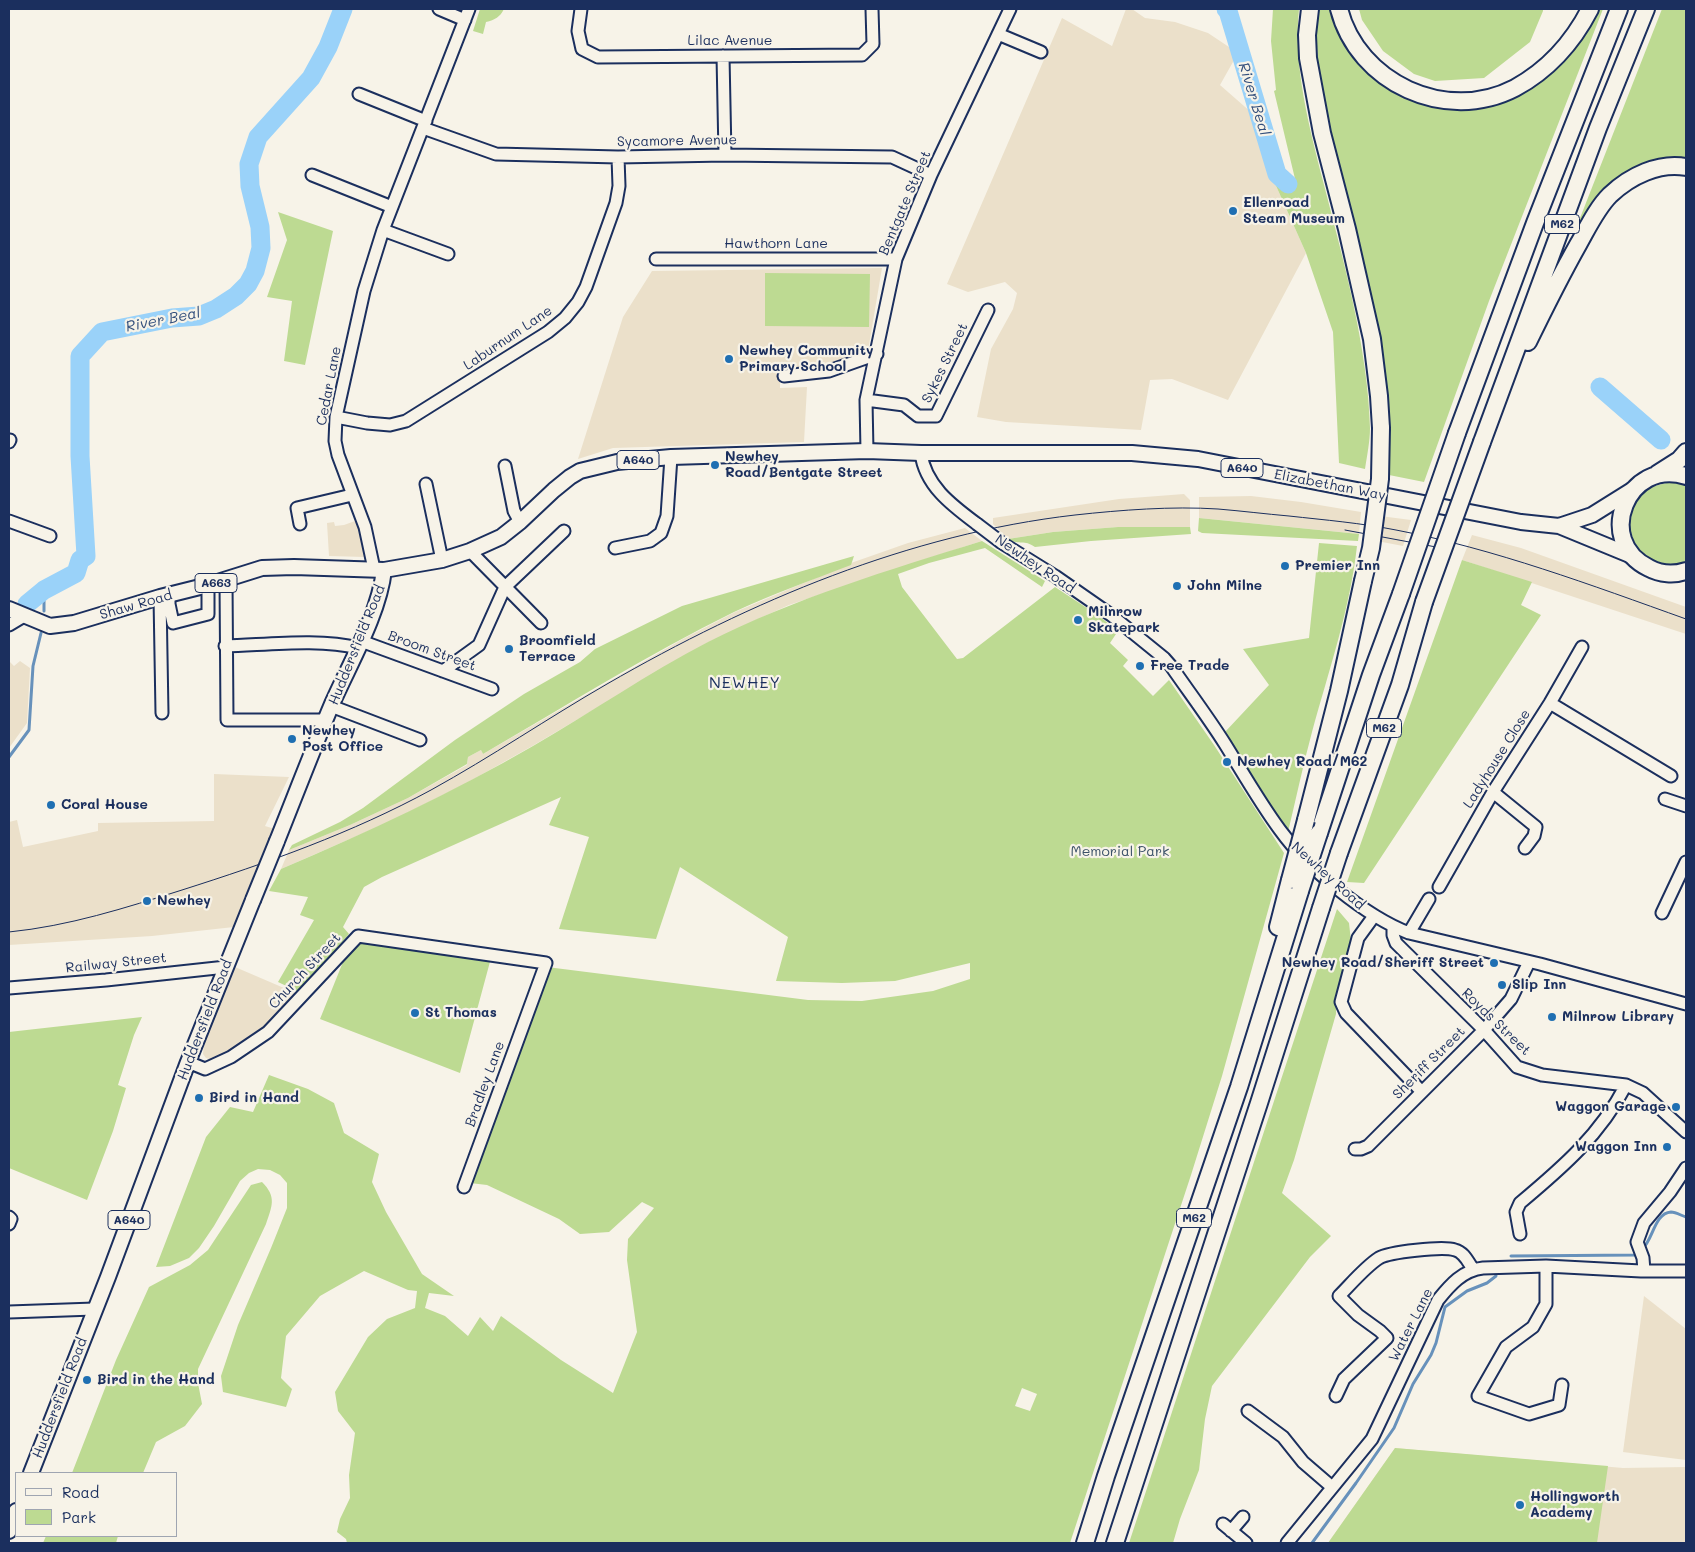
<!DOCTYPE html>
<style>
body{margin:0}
#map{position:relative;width:1695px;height:1552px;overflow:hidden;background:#f7f3e8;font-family:Mali,sans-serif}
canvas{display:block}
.frame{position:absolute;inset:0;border:10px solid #1b2f5e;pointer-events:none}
.legend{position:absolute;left:15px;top:1472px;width:162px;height:65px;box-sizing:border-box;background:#f7f3e8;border:1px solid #9fa5b1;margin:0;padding:6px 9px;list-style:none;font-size:15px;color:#1b2f5e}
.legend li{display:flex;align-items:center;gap:10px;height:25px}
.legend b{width:25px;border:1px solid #9fa5b1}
</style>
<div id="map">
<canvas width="1695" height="1552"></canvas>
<div class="frame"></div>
<ul class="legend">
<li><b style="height:6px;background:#f7f3e8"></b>Road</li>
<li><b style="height:14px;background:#bdda92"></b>Park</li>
</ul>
</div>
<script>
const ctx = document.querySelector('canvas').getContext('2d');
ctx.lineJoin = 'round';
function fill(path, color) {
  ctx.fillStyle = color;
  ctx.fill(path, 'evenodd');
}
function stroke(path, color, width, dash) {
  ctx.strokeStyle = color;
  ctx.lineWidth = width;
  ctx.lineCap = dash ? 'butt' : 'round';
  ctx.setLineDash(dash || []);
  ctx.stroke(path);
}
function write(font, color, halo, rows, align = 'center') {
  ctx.font = font + ' Mali,sans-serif';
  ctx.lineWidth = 4.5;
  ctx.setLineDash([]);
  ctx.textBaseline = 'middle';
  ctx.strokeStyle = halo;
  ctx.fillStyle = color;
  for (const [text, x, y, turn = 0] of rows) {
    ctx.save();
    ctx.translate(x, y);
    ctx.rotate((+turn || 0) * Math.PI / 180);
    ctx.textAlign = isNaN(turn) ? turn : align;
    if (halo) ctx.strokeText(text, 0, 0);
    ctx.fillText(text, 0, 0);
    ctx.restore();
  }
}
fill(new Path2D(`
 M1126,9h6l13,9 30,4 33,11 30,20 -18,32 32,28 21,66 33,74 -78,147 -56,-21 -22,1 -9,50 -135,-8 -29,-5 14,-68 22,-40 4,-16 -12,-11 -37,10 -21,-8 115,-266 50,28z
 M882,268l-14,83 -39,15 -49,4v18l27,-1 -3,55 -191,6 -35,11 45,-142 29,-46z
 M1184,494l6,6v27h-72l-65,5 -45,7 -15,-15v-6l126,-19z
 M1251,496l50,6 60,10 -2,22 -160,-16v-21z
 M1380,516l31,4 -8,26 -26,-5z
 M355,521l10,23v13l-36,-1 -2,-33 7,-1 1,4 9,-1z
 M965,528l17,13 -56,18 -137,46 -33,15 -49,23 -173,102 -71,40 -74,37 -108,47 8,-19 61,-25 58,-27 59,-33 1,-8 13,-7 2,4 198,-114 54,-28 116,-49 57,-20z
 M1472,535l49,13 165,59v27l-224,-74z
 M9,661l5,5 6,-5 10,7 -3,55 -18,25z
 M214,774l75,3 -24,49 10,3 -41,98 -82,9 -143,9v-123l8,-2 6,27 75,-16v-8l116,-2z
 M235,967l63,27 -34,36 -34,24 -18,6 -6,-2 -3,-4 1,-11z
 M1644,1296l42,33v131l-63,-8z
 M1395,1448l228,20 63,-1v76h-358z`), '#ebe0ca');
fill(new Path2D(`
 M480,9h24c-4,8 -9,11 -18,13l-3,12 -10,-3z
 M1273,9h26c-6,57 10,117 24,172 20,78 45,167 47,247 0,13 -3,28 -5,41l-26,-6 -6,-131 -27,-79 -33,-74 12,10 4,-1 7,-5 -22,-92 2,-1 -5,-49z
 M1319,9h15l2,6 73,81 96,1 89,-88h9l-114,292 -65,181 -40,-8 -25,-231 -33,-125 -7,-43 -3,-43z
 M1359,9h184v2l-13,31 -46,36 -49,3 -21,-7 -31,-23 -21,-31z
 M1662,9h24v152l-58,14 -66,89z
 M278,212l55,19 -28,134 -21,-4 8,-60 -25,-4 20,-57z
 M765,273l105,1 -1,53 -104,-1z
 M1671,482l15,3v77c-9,2 -18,4 -27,1 -30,-9 -41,-53 -13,-72 8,-6 16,-7 25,-9z
 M1199,518l160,16 -1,7 -156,-8 -4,-2z
 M1118,527h72l1,7 -100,7 -56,6c-11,-8 -15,-1 -27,-8l45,-7z
 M982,541l63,40 -3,6 -57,-39 -56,15 -31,11 4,13 55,72 6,-1 92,-71 44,29 19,15 -8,12 18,17 -5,6 30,30 16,-16 45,65 70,108 -62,223 -31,99 -121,368h-723l-1,-4 -9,-7 3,-13 10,-21 -1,-23 6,-42 -17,-22 -3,-19 33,-55 19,-18 28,-11 2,-17 -9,-1 -44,-19 -44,25 -34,40 -5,42 11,11 -6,18 -63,-15 -2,-16 17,-51 33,-77 16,-40v-25l-7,-8 -10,-5 -12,-1 -9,4 -9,8 -26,45 -15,22 -10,10 -19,8 -14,1 50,-130 24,-30 23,5 16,-37 39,14 26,14 10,30 35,21 -7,28 14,30 36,62 32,22 -25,-3 -4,15 20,8 23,20 12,-19 13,14 8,-15 60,44 52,33 24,-61 -10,-72 1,-21 26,-31 -12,-6 -33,30 -29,2 -21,-15 -72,-34 -17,-2 77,-216 261,33 54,1 71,-10 37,-12v-16l-75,18 -53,2 -66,-2 12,-44 -108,-70 -24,72 -97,-10 30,-92 -40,-12 12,-28 -179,80 -18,10 -21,40 6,7 -50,58 -21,-10 36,-62 -14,-5 8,-18 -39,-6 12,-22c87,-37 171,-76 252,-123 59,-34 115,-73 175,-104 87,-44 181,-72 274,-101zM1022,1388l15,6 -7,17 -15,-5z
 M1319,543l38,3c-7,63 -28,124 -45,186 -9,33 -16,67 -24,100l-63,-100 44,-47 -26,-36 66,-11z
 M854,556l-3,9c-39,15 -79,29 -117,47 -86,42 -168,94 -251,142l-2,-4 -13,7 -1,7 -59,34 -58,27 -61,25 3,-5 48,-23 23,-14 92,-68 69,-46 56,-32 15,-13 87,-43z
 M1462,560l70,22 -11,23 20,10 -177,268 -17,-1z
 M1337,909l12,14 2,18 -15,65v8l-42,146 -12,33 49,43 -21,21 -98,129 -7,33 -6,51 -19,49 -7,24h-44z
 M361,938l130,20 -31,115 -140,-54 27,-67z
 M142,1017l-8,18 -16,50 8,3 -13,43 -26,69 -78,-32v-136z
 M262,1182c15,15 10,24 4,42l-68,145v14l4,21 -17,22 -29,16 -13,31h-71l44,-113 33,-73 41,-22 18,-15 43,-65z
 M1395,1448l213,18 -11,77h-269z
 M46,1536h72l-2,7h-73z`), '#bdda92');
stroke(new Path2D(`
 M44,611v-21
 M9,757l20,-27 4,-64 8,-33
 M1642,1249c11,-8 12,-36 29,-37 5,0 11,4 15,5
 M1511,1256l125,-1 1,-2
 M1312,1543l44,-60 38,-55 19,-44 18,-29 5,-12 9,-36 22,-16 20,-8 9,-7`), '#6791bb', 3);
stroke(new Path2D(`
 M1226,9l2,2 49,163 11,10
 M1600,387l61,53
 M27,604l17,-14 32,-17 4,-13 6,-4 -6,-100v-100l22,-24 70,-14 27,-2 17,-7 20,-13 12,-12 7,-13 6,-23 -1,-21 -10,-41 -1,-22 9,-27 53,-59 17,-31 15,-38`), '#9ad2f9', 19);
const minor = new Path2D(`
 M439,9l26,11
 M581,9l-3,22 4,18 16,8 264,-2 11,-11 -1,-35
 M998,34l43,18
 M723,56l2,99
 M359,94l67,27
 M423,128l73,26 122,3 107,-2 167,2 39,18
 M312,175l80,32
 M383,230l65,24
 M656,259h240
 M784,376l45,-5 48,-17
 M866,400l38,5 14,11h18l52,-106
 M336,417l31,6 23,2 16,-4 142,-89 17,-14 13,-16 8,-15 30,-84 3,-17 -1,-29
 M9,442l1,-2
 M867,451l-1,-51 30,-141 35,-84 79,-166
 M921,453c4,33 32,53 56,71
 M505,466l9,45 6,11
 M426,484l16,76
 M9,521l41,15
 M300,524l-3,-16 55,-13
 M1002,543l53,33 56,39 53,43 7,8c18,26 37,51 54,78 18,29 35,59 55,86 28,39 85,86 129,103l131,31 146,40
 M615,548l35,-7 11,-8 6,-17 4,-59
 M470,551l71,72
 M374,569l-9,-42 -27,-72 -3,-14 1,-24 28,-126 19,-61 86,-221
 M226,580l1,140h99
 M169,595v9l4,19 35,-9v-29
 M160,597l2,116
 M9,625l15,-9
 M361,641l131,48
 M225,646c40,-1 95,-8 133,2
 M443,671l36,-26 26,-58 59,-56
 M1550,703l121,73
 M331,706l89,34
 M1493,792l43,35 -2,9 -9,12
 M1665,799l21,7
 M1439,887l54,-95 57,-89 32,-56
 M1662,913l24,-51
 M1374,916l-16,22 -17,64 5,11 76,79
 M1393,927v8l3,8 88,87 33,37 25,8 84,10 17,8 43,39
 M1409,933l20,-34
 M9,988l97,-8 120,-13
 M188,1062l17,7 26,-12 37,-25 90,-96 188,27 -82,224
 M1355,1149h6l7,-3 116,-116 27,-31 18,-37
 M9,1217l2,2 -2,5
 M1520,1234l-4,-22 4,-9c43,-36 80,-68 106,-118
 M1546,1266v38l-13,23 -27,20 -28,49 51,18 30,-9 3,-20
 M1644,1271l-1,-13 -6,-16 7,-19 26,-31 16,-24
 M9,1312l85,-3
 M1336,1396l8,-17 43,-41 -7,-7 -22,-16 -19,-19c12,-12 26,-29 40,-38 10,-6 64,-12 76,-8 9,2 13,12 18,19
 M1248,1411l35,26 20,25 29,25
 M1223,1524l23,19
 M1231,1531l12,-14
 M1287,1543l85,-104 66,-139c12,-15 25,-30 45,-32l63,-2 95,5h45`);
const major = new Path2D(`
 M1559,526l33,-11 40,-25
 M9,609l41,17 24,-3 86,-26 48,-12 54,-17 32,-1 90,3 58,-10 28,-9 31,-14 19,-15 34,-32 16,-13 10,-6 37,-9 54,-5 196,-6 54,2h211l66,6 323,63 38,4 73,30
 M277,841c18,-45 36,-92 55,-137 18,-41 47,-90 52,-134
 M31,1473l77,-196 80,-215 65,-162
 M9,1531l7,-20`);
const highway = new Path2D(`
 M1310,9l-3,26 1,23 14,75 25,96 25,110 7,57 2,32
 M1339,9c19,74 107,115 176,79 33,-18 58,-46 75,-79
 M1528,342c16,-33 33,-67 51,-99 9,-16 18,-35 31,-48 20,-19 49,-33 76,-28
 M1457,433l78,-210 84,-214
 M1482,442l116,-314 48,-119
 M1657,474l22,-14 7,-8
 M1686,476c-58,-19 -93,65 -37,92 11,6 25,7 37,3
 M1306,820l33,-129 24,-110
 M1319,833l52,-158 30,-81
 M1339,853l61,-168 24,-83
 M1278,927l12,-47
 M1085,1543l21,-67 133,-389 61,-196
 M1115,1543l144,-440 62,-195`);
stroke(minor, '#1b2f5e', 15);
stroke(major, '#1b2f5e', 18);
stroke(highway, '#1b2f5e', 20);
stroke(minor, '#f7f3e8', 11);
stroke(major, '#f7f3e8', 14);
stroke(highway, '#f7f3e8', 16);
stroke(new Path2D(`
 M1345,530l91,17
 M9,932c60,-6 116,-24 173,-42 85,-27 170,-57 249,-100 60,-33 117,-72 176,-106 144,-83 302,-150 468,-169 46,-5 97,-9 143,-6 24,2 48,5 71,7 36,4 72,7 107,14 99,19 195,55 290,89`), '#1b2f5e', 1);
const minorBridge = new Path2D(`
 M977,524l25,19`);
const majorBridge = new Path2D(`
 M253,900l24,-59`);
const highwayBridge = new Path2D(`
 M1363,581l8,-33 9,-69 1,-51
 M1401,594l56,-161
 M1424,602l58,-160
 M1290,880l16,-60
 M1300,891l19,-58
 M1321,908l18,-55`);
stroke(minorBridge, '#1b2f5e', 15, []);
stroke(majorBridge, '#1b2f5e', 18, []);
stroke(highwayBridge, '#1b2f5e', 20, []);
stroke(minorBridge, '#f7f3e8', 11);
stroke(majorBridge, '#f7f3e8', 14);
stroke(highwayBridge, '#f7f3e8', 16);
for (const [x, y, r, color] of [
 [1233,211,5,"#1f6fb2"],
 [729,359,5,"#1f6fb2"],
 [715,465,5,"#1f6fb2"],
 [1285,566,5,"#1f6fb2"],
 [1177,586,5,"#1f6fb2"],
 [1078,620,5,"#1f6fb2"],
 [509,649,5,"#1f6fb2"],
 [1140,666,5,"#1f6fb2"],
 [292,739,5,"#1f6fb2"],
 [1227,762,5,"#1f6fb2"],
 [51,805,5,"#1f6fb2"],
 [147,901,5,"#1f6fb2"],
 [1494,963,5,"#1f6fb2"],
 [1502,985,5,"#1f6fb2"],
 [415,1013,5,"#1f6fb2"],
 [1552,1017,5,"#1f6fb2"],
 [199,1098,5,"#1f6fb2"],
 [1676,1107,5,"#1f6fb2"],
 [1667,1147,5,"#1f6fb2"],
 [87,1380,5,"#1f6fb2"],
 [1520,1505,5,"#1f6fb2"]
]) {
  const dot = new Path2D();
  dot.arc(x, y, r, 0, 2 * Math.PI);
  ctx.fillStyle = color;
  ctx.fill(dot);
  stroke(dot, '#f7f3e8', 2);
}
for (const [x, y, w] of [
 [1562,224,35],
 [638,460,42],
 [1242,468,42],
 [216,583,42],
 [1384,728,35],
 [1194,1218,35],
 [129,1220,42]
]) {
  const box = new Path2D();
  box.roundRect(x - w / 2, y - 9.5, w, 19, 4);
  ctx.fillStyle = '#f7f3e8';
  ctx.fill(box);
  stroke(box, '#1b2f5e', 1);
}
write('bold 12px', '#1b2f5e', null, [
 ["M62",1562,224],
 ["A640",638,460],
 ["A640",1242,468],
 ["A663",216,583],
 ["M62",1384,728],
 ["M62",1194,1218],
 ["A640",129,1220]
]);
write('14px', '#1b2f5e', '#f7f3e8', [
 ["Lilac Avenue",730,41],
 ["Sycamore Avenue",677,141,-1],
 ["Bentgate Street",905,203,-67],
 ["Hawthorn Lane",776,244],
 ["Laburnum Lane",508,338,-34],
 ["Sykes Street",945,363,-64],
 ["Cedar Lane",329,386,-79],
 ["Elizabethan Way",1330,485,11],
 ["Newhey Road",1035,564,34],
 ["Shaw Road",136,605,-16],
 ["Huddersfield Road",357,645,-68],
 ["Broom Street",432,651,20],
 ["Ladyhouse Close",1497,759,-58],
 ["Newhey Road",1328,876,42],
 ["Railway Street",116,963,-6],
 ["Church Street",305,971,-47],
 ["Huddersfield Road",205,1020,-69],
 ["Royds Street",1496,1022,44],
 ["Sheriff Street",1429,1063,-45],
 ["Bradley Lane",485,1084,-70],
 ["Water Lane",1411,1325,-63],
 ["Huddersfield Road",60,1398,-69]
]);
write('bold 14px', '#1b2f5e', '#f7f3e8', [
 ["Ellenroad",1243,203],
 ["Steam Museum",1243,219],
 ["Newhey Community",739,351],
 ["Primary School",739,367],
 ["Newhey",725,457],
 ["Road/Bentgate Street",725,473],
 ["Premier Inn",1295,566],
 ["John Milne",1187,586],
 ["Milnrow",1088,612],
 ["Skatepark",1088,628],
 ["Broomfield",519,641],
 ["Terrace",519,657],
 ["Free Trade",1150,666],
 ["Newhey",302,731],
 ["Post Office",302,747],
 ["Newhey Road/M62",1237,762],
 ["Coral House",61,805],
 ["Newhey",157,901],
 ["Newhey Road/Sheriff Street",1484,963,"right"],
 ["Slip Inn",1512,985],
 ["St Thomas",425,1013],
 ["Milnrow Library",1562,1017],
 ["Bird in Hand",209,1098],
 ["Waggon Garage",1666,1107,"right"],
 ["Waggon Inn",1657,1147,"right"],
 ["Bird in the Hand",97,1380],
 ["Hollingworth",1530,1497],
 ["Academy",1530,1513]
], 'left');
write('14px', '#3b5168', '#f7f3e8', [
 ["Memorial Park",1120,852]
]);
write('italic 15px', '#34507d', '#f7f3e8', [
 ["River Beal",1254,99,73],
 ["River Beal",163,320,-11]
]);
ctx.letterSpacing = '1px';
write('16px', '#1b2f5e', '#f7f3e8', [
 ["NEWHEY",745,683]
]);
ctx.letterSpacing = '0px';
</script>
